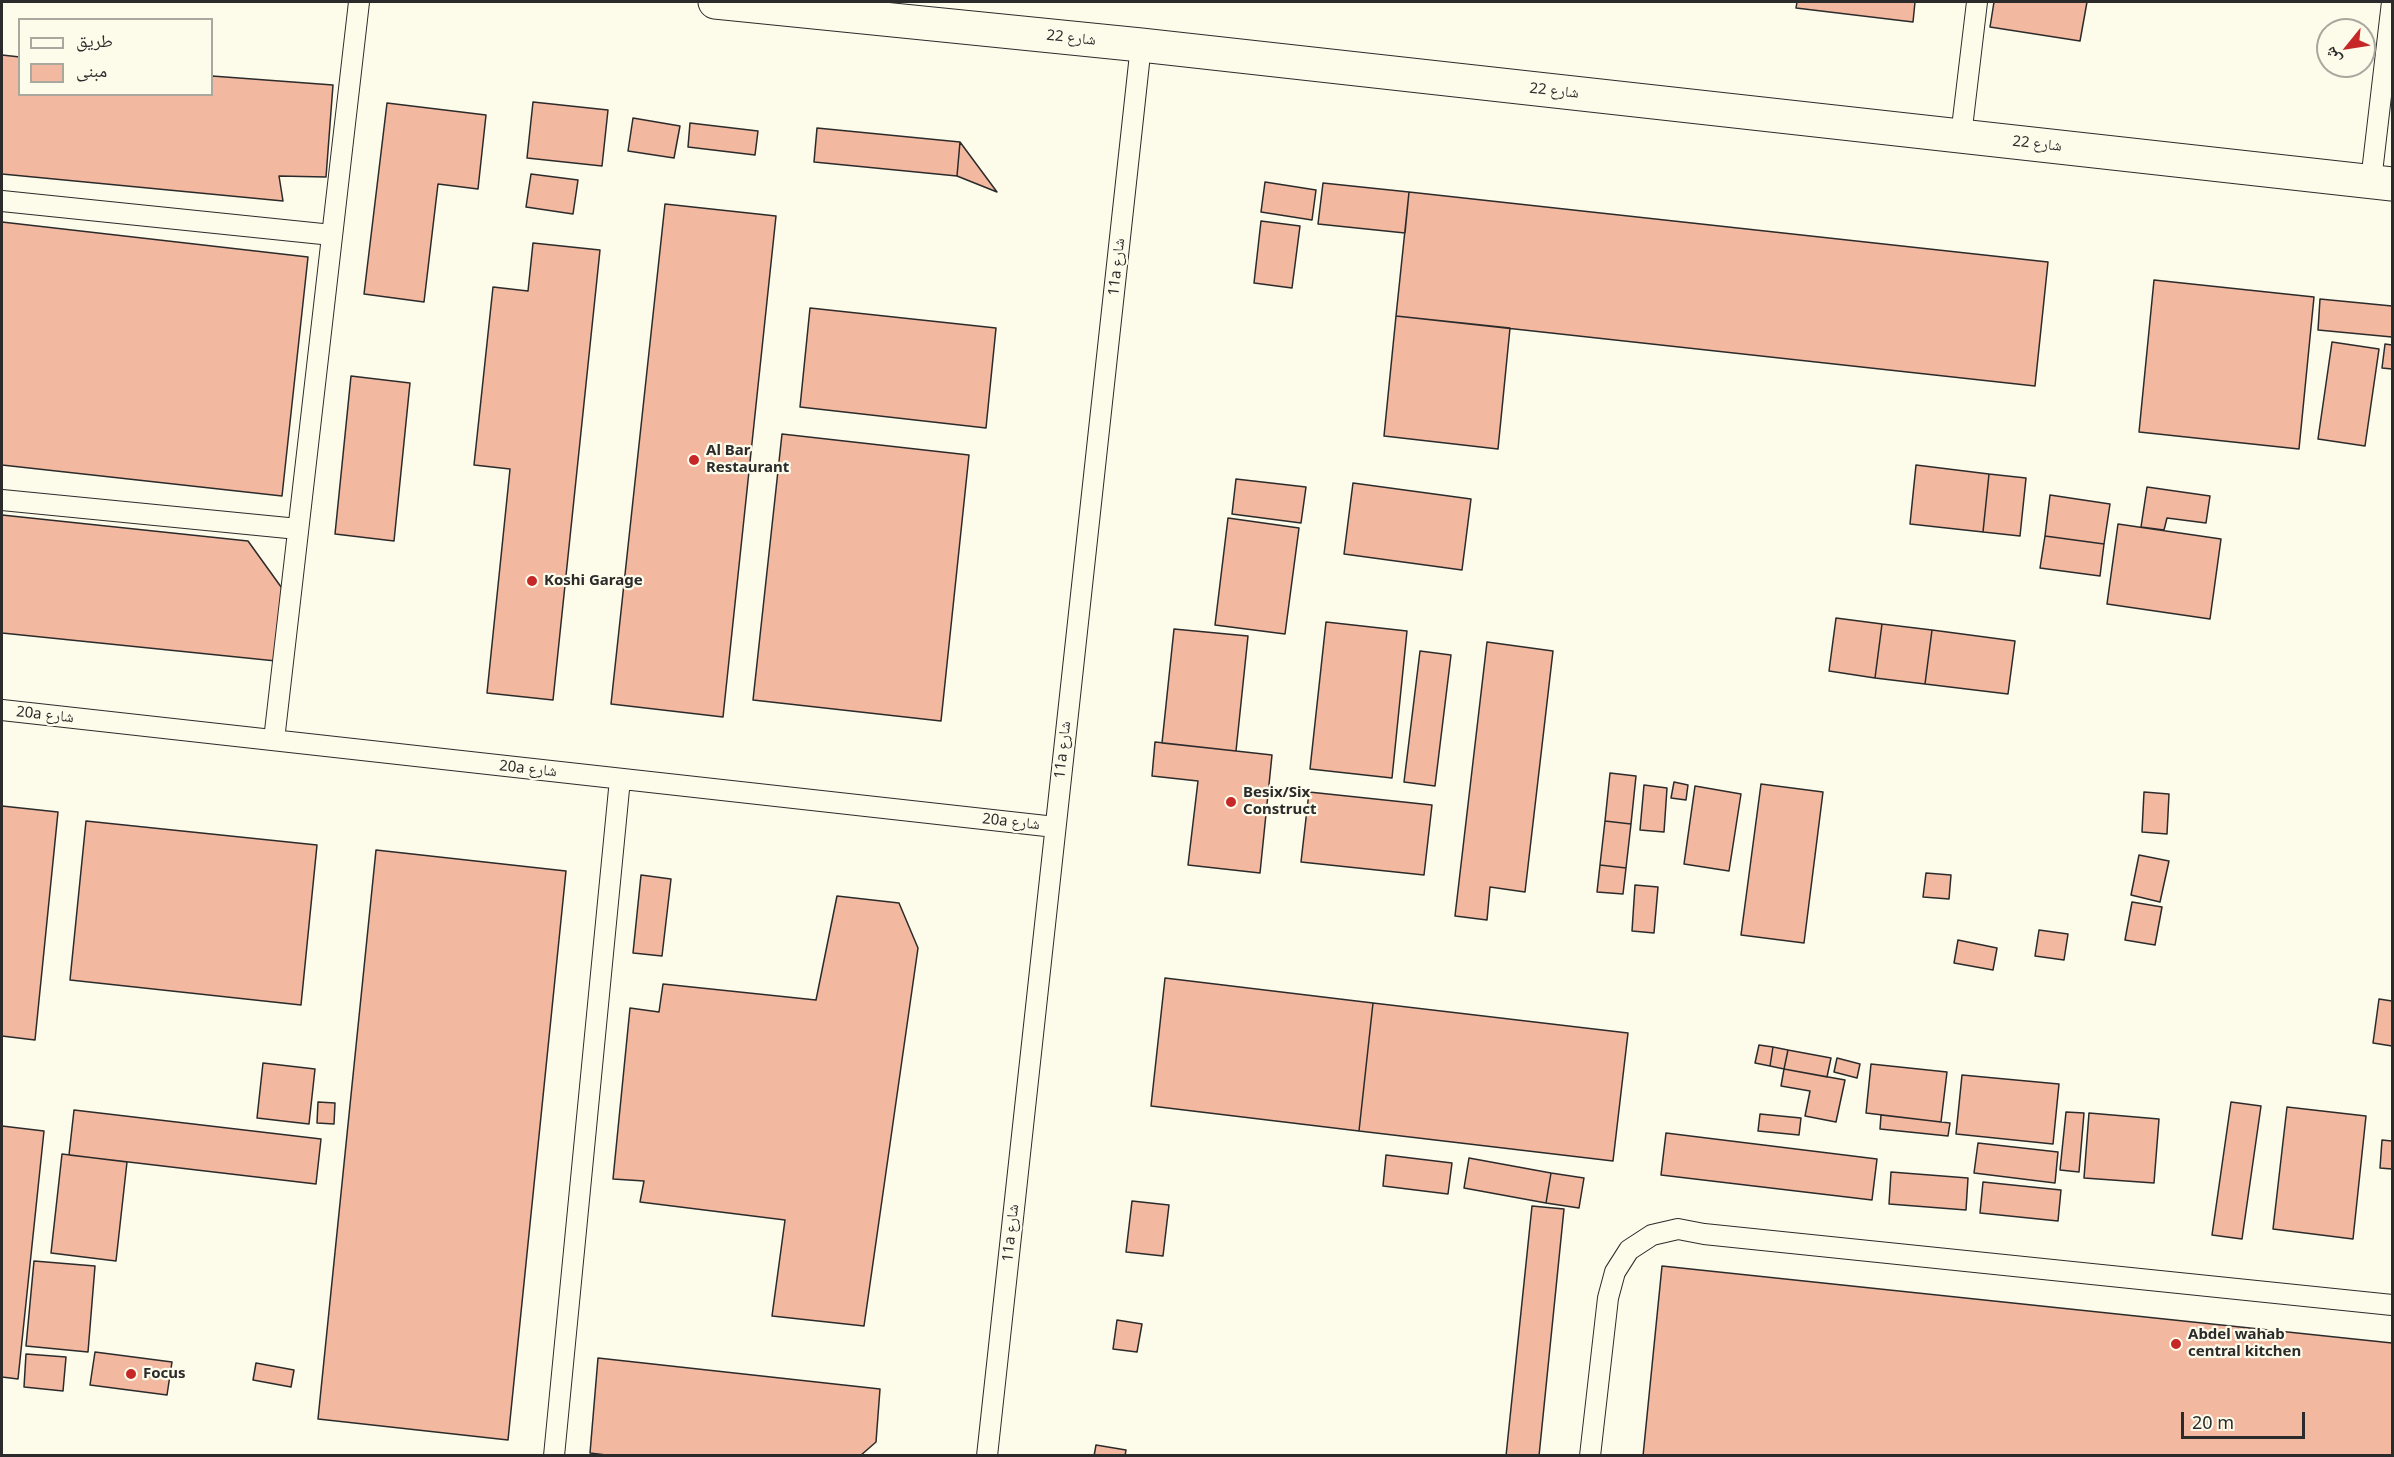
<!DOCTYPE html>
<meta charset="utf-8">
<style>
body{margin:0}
#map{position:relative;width:2394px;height:1457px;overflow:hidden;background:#fdfbea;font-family:"Noto Sans","Noto Naskh Arabic",sans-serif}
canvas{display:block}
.frame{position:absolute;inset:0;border:3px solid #2b2b2b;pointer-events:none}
.legend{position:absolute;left:18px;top:18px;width:195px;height:78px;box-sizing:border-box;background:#fdfbea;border:2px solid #a9a89e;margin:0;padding:8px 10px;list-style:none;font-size:18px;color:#2b2b2b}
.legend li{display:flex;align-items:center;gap:12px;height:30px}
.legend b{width:30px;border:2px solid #a9a89e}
.north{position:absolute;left:2316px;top:18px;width:60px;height:60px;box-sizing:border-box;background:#fdfbea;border:2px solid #a9a89e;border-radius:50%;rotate:240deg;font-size:16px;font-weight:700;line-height:24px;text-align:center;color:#2b2b2b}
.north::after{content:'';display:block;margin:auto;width:21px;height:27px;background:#c62828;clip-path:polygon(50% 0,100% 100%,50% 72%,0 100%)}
.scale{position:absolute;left:2181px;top:1412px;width:124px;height:27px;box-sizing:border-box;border:3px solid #2b2b2b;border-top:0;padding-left:8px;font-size:18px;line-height:21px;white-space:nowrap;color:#2b2b2b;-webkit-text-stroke:4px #fdfbea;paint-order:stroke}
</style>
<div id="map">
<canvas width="2394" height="1457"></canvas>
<div class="frame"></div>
<ul class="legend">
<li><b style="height:8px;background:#fdfbea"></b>طريق</li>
<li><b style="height:16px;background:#f2b8a0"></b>مبنى</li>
</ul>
<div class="north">ش</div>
<div class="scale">20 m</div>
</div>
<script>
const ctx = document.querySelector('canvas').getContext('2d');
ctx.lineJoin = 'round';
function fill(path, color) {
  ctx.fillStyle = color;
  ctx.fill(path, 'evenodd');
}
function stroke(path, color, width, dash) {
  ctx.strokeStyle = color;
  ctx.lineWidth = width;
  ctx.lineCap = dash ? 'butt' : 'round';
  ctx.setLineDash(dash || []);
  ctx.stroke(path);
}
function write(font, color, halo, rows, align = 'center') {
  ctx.font = font + ' "Noto Sans","Noto Naskh Arabic",sans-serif';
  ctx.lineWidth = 4.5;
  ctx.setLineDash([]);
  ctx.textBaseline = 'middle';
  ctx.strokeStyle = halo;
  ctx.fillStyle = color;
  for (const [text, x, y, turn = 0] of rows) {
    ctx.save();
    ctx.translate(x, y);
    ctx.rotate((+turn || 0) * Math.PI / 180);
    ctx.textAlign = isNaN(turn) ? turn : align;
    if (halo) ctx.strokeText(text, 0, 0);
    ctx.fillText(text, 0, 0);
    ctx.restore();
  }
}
const building = new Path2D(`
 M1797,2h118l-2,20 -117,-14z
 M1994,2h93l-7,39 -90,-14z
 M2,55l18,2v37h192v-18l121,9 -7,92 -47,-1 4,25 -281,-27z
 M533,102l75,8 -6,56 -75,-8z
 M387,103l99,12 -8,74 -40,-5 -14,118 -60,-8z
 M633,118l47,8 -6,32 -46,-7z
 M690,123l68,8 -3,24 -67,-8z
 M817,128l143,14 -3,34 -143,-14z
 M960,142l37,50 -40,-16z
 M531,174l47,6 -5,34 -47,-7z
 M1265,182l51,8 -4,30 -51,-8z
 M1323,183l86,9 -4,41 -87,-9z
 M1409,192l639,70 -13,124 -639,-70z
 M665,204l111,12 -53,501 -112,-13z
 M1261,221l39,5 -8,62 -38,-5z
 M2,222l306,35 -26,239 -280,-31z
 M533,243l67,7 -47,450 -66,-7 23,-224 -36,-4 19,-178 35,4z
 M2154,280l160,17 -15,152 -160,-17z
 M2320,299l72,7v31l-74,-7z
 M810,308l186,20 -10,100 -186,-21z
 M1396,316l114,12 -12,121 -114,-13z
 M2332,342l47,7 -14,97 -47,-7z
 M2385,344l7,1v24l-10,-1z
 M351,376l59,7 -16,158 -59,-7z
 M782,434l187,21 -28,266 -188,-21z
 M1916,465l73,9 -6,58 -73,-8z
 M1989,474l37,4 -6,58 -37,-4z
 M1236,479l70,8 -5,36 -69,-9z
 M1353,483l118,16 -9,71 -118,-16z
 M2147,487l63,9 -4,27 -39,-5 -3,12 -23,-3z
 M2050,495l60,9 -6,40 -59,-8z
 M2,515l246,26 36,50 -8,70 -274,-28z
 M1228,518l71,10 -14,106 -70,-9z
 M2118,524l103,15 -11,80 -103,-15z
 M2045,536l59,8 -4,32 -60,-8z
 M1836,618l46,6 -7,54 -46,-7z
 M1326,622l81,9 -15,147 -82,-9z
 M1882,624l50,6 -7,54 -50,-6z
 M1174,629l74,7 -12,115 -74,-8z
 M1932,630l83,11 -7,53 -83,-10z
 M1487,642l66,9 -28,241 -35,-5 -3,33 -32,-4z
 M1420,651l31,4 -16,131 -31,-4z
 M1155,742l117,13 -12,118 -72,-8 10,-84 -46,-5z
 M1610,773l26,3 -5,48 -26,-3z
 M1674,782l14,3 -2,15 -15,-2z
 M1761,784l62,8 -19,151 -63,-8z
 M1644,785l23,3 -3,44 -24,-2z
 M1695,786l46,8 -12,77 -45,-7z
 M1309,792l123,13 -8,70 -123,-13z
 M2144,792l25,2 -2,40 -25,-2z
 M2,806l56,6 -23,228 -33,-4z
 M86,821l231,24 -16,160 -231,-25z
 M1605,821l26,3 -5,44 -26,-3z
 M376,850l190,21 -58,569 -190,-21z
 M2139,855l30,6 -9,41 -29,-7z
 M1600,865l26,3 -3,26 -26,-2z
 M1926,873l25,2 -2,24 -26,-2z
 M641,875l30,4 -9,77 -29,-3z
 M1635,885l23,2 -4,46 -22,-2z
 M837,896l62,7 19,45 -54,378 -92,-10 13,-96 -145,-18 4,-21 -31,-2 17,-171 29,4 4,-28 153,16z
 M2132,902l30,5 -7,38 -30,-5z
 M2039,930l29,4 -4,26 -29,-4z
 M1958,940l39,8 -4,22 -39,-7z
 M1165,978l208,25 -14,128 -208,-25z
 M2379,999l13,2v45l-19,-3z
 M1373,1003l255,30 -15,128 -254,-30z
 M1759,1045l14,2 -3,19 -15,-3z
 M1773,1047l15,3 -4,19 -14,-3z
 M1788,1050l43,8 -4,19 -43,-8z
 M1837,1058l23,6 -3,14 -23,-6z
 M263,1063l52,6 -6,55 -52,-6z
 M1871,1064l76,8 -6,50 -75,-9z
 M1784,1069l61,11 -9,42 -31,-6 5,-25 -29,-5z
 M1962,1075l97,9 -6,60 -97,-10z
 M318,1102l17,1 -1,21 -17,-1z
 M2231,1102l30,4 -19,133 -30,-4z
 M2287,1107l79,9 -13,123 -80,-10z
 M74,1110l247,29 -5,45 -247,-29z
 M2066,1112l18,1 -5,59 -19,-2z
 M2089,1113l70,6 -5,64 -70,-5z
 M1760,1114l41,4 -2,17 -41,-4z
 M1881,1115l69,8 -2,13 -68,-7z
 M2,1126l42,5 -26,248 -16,-2z
 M1666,1133l211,26 -5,41 -211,-25z
 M2382,1140l10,1v28l-12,-1z
 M1978,1143l80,9 -3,31 -81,-10z
 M62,1154l65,8 -11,99 -65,-8z
 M1386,1155l66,8 -4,31 -65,-8z
 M1469,1158l82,15 -5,30 -82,-15z
 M1891,1172l77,6 -2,32 -77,-6z
 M1551,1173l33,5 -5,30 -33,-5z
 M1983,1182l78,8 -3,31 -78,-8z
 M1132,1201l37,4 -6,51 -37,-4z
 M1532,1206l32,3 -25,247h-33z
 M34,1261l61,5 -7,86 -62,-6z
 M1662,1266l730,77v113h-749z
 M1117,1320l25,4 -5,28 -24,-3z
 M95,1352l77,10 -5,33 -77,-10z
 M26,1354l40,3 -3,34 -39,-4z
 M598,1358l282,31 -4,53 -16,14h-246l-24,-3z
 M256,1363l38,7 -3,17 -38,-7z
 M1096,1445l30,5 -1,6h-31z`);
fill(building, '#f2b8a0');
stroke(building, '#2b2b2b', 1.5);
const service = new Path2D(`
 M1961,136l16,-134
 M2371,181l21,-179
 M2,201l330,34
 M2,500l296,29
 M2,710l1053,117
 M274,740l85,-738
 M554,1456l66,-677
 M987,1456l154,-1411
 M1590,1456l18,-158 7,-26 14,-22 23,-15 26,-6 26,5 688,71`);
const minor = new Path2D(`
 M715,2l426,43 1251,139`);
stroke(service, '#2b2b2b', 22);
stroke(minor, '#2b2b2b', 35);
stroke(service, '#fdfbea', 20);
stroke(minor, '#fdfbea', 33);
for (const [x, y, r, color] of [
 [694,460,6,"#c62828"],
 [532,581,6,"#c62828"],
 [1231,802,6,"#c62828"],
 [2176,1344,6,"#c62828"],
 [131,1374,6,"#c62828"]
]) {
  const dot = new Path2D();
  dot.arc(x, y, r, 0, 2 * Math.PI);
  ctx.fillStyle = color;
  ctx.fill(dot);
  stroke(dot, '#fdfbea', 2);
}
write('15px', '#2b2b2b', '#fdfbea', [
 ["شارع 22",1071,38,6],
 ["شارع 22",1554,91,6],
 ["شارع 22",2037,144,6],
 ["11a شارع",1117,267,-84],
 ["20a شارع",45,715,6],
 ["11a شارع",1063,750,-84],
 ["20a شارع",528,769,6],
 ["20a شارع",1011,822,6],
 ["11a شارع",1011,1233,-84]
]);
write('bold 15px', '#2b2b2b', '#fdfbea', [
 ["Al Bar",706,451],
 ["Restaurant",706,468],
 ["Koshi Garage",544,581],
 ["Besix/Six",1243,793],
 ["Construct",1243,810],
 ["Abdel wahab",2188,1335],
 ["central kitchen",2188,1352],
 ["Focus",143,1374]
], 'left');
</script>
